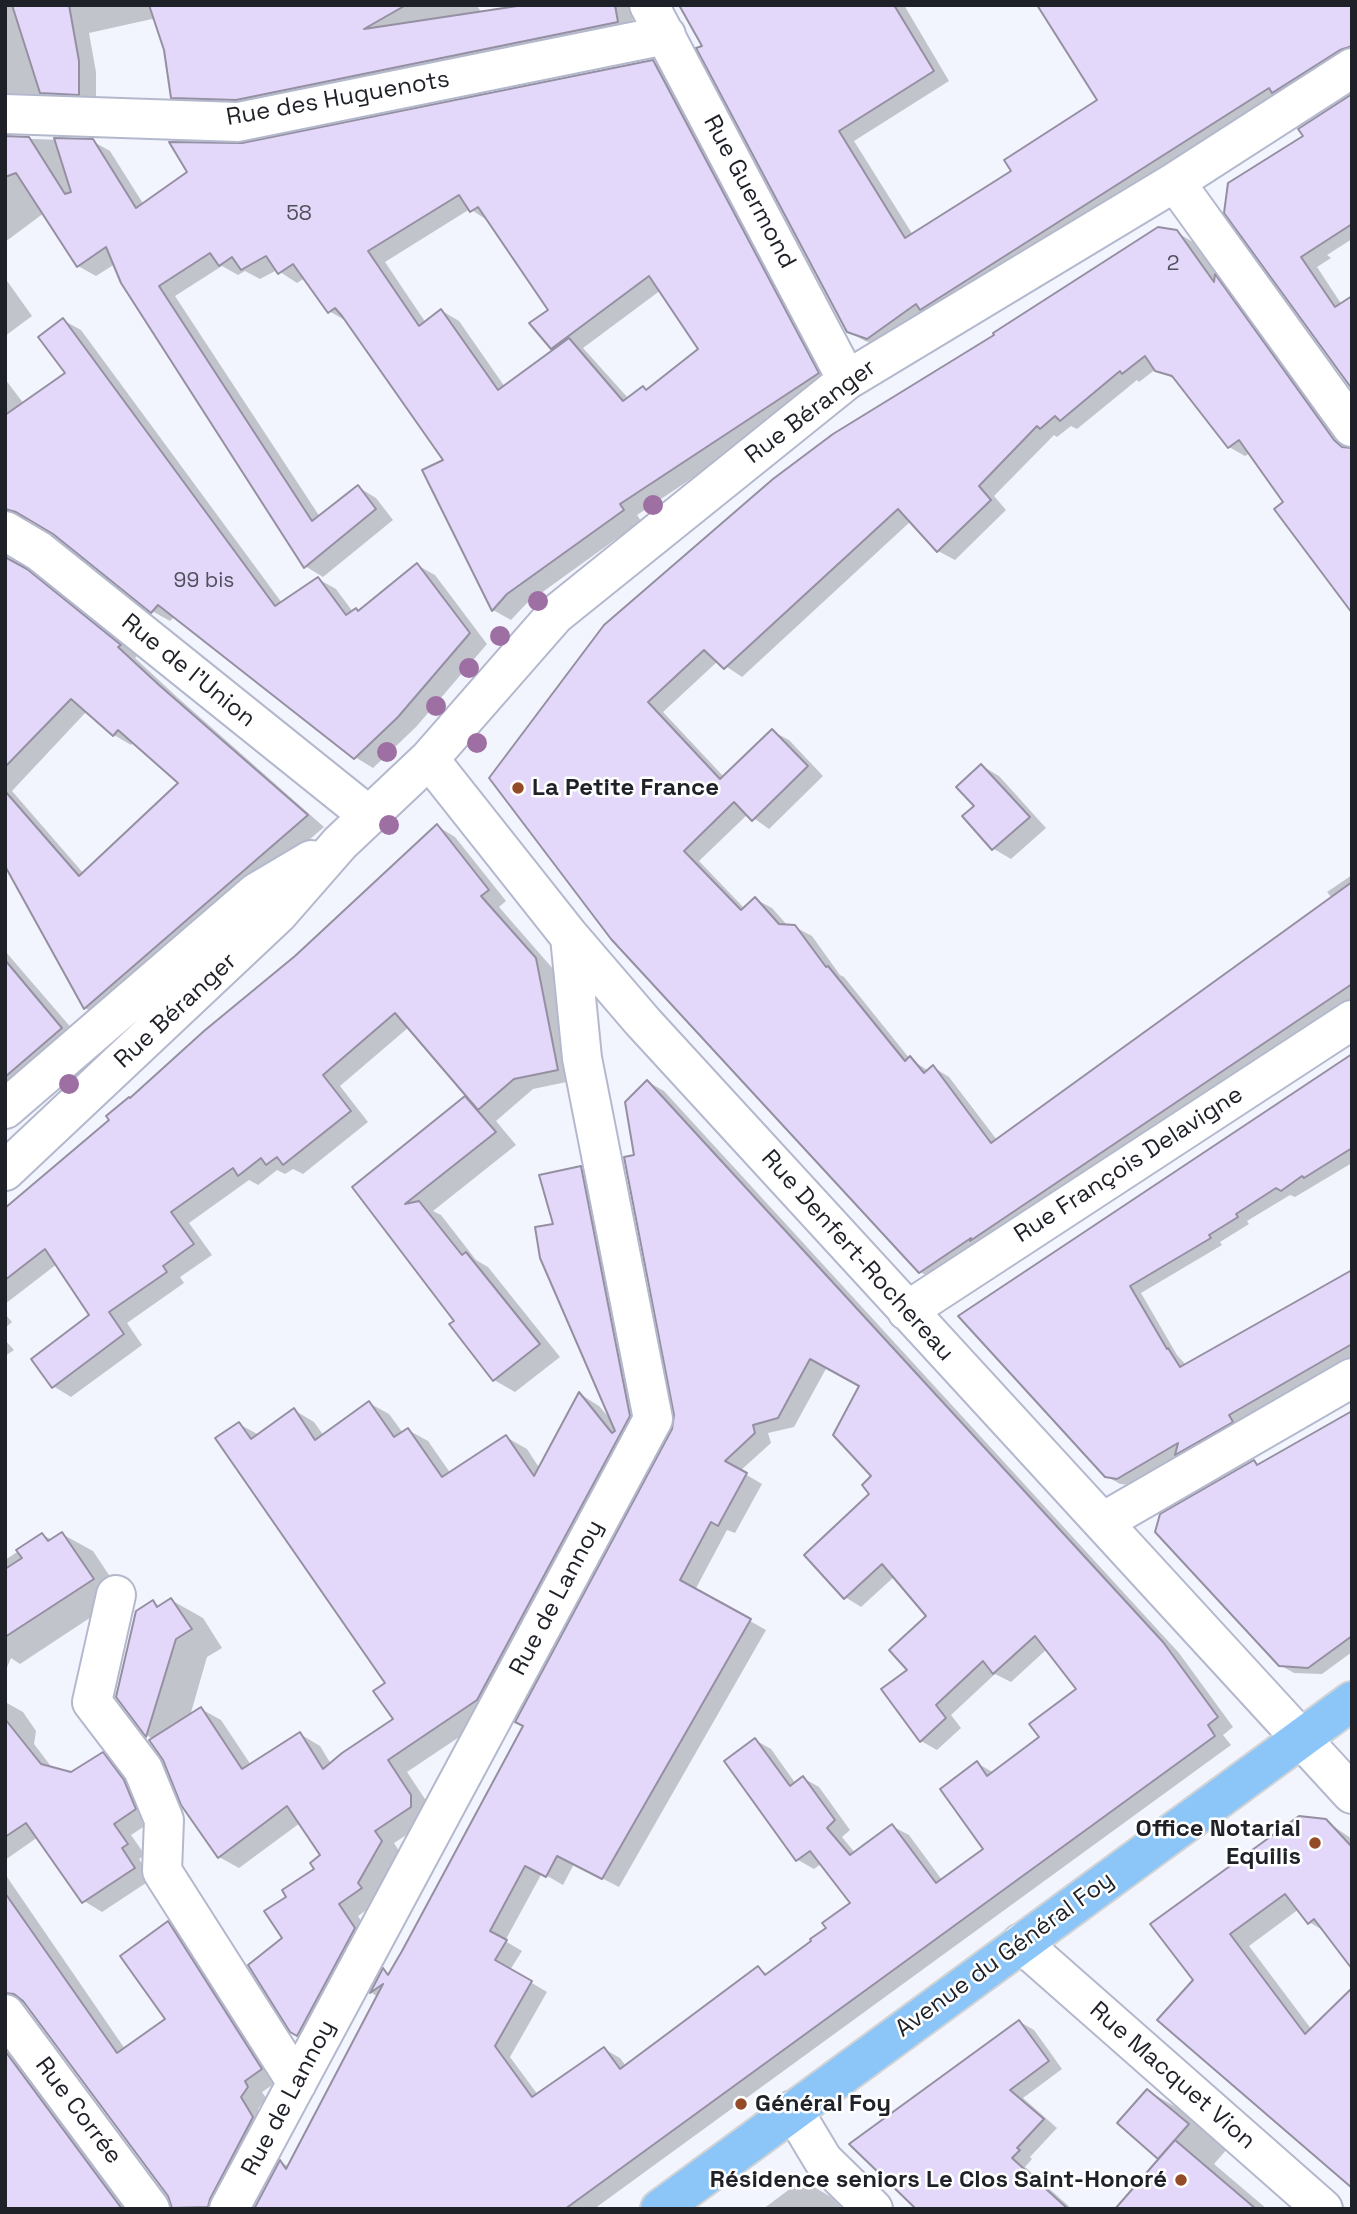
<!DOCTYPE html>
<meta charset="utf-8">
<style>
body{margin:0}
#map{position:relative;width:1357px;height:2214px;overflow:hidden;background:#f3f5fe;font-family:"Space Grotesk",sans-serif}
canvas{display:block}
.frame{position:absolute;inset:0;border:7px solid #1f2129;pointer-events:none}
</style>
<div id="map">
<canvas width="1357" height="2214"></canvas>
<div class="frame"></div>
</div>
<script>
const ctx = document.querySelector('canvas').getContext('2d');
ctx.lineJoin = 'round';
function fill(path, color) {
  ctx.fillStyle = color;
  ctx.fill(path, 'evenodd');
}
function stroke(path, color, width, dash) {
  ctx.strokeStyle = color;
  ctx.lineWidth = width;
  ctx.lineCap = dash ? 'butt' : 'round';
  ctx.setLineDash(dash || []);
  ctx.stroke(path);
}
function write(font, color, halo, rows, align = 'center') {
  ctx.font = font + ' "Space Grotesk",sans-serif';
  ctx.lineWidth = 5;
  ctx.setLineDash([]);
  ctx.textBaseline = 'middle';
  ctx.strokeStyle = halo;
  ctx.fillStyle = color;
  for (const [text, x, y, turn = 0] of rows) {
    ctx.save();
    ctx.translate(x, y);
    ctx.rotate((+turn || 0) * Math.PI / 180);
    ctx.textAlign = isNaN(turn) ? turn : align;
    if (halo) ctx.strokeText(text, 0, 0);
    ctx.fillText(text, 0, 0);
    ctx.restore();
  }
}
fill(new Path2D(`
 M5,5h471l7,9 52,-9h95l5,27 -380,77 -64,-2 -18,-10 -7,-48 -9,-27 -5,-3 -63,14 7,39v32l-91,8z
 M681,5h223l45,76 -95,60 59,94 439,-230v57l-468,285 -19,-6 -17,-10z
 M653,62l18,10 164,311 -198,132 4,6 -115,83 -15,16 -18,-10 -68,-139 21,-11 -98,-138 -19,-11 -24,-33 -8,5 -20,-13 -17,9 -15,-8 -7,4 -16,-9 -47,30 145,221 38,-30 18,11 17,22 -70,57 -18,-11 -190,-302 -19,12 -18,-10 -34,-53 -39,29v-104l87,3 18,10 34,54 98,-60zM470,209l20,13 60,89 2,37 4,2 -51,37 -46,-66 -17,-10 -16,12 -41,-61zM661,290l39,59 -52,42 -5,-2 -14,10 -46,-51z
 M1352,96v143l-25,16 4,3 -14,9 25,38 10,81 -126,-174 79,-76z
 M1176,232l17,10 27,37 11,7 108,149 -8,-1 21,29 -66,40 -36,-50 -5,3 -16,-9 -51,-66 -22,-12 -17,13 -2,-2 -60,49 -6,-3 -14,11 -3,-2 -60,61 12,14 -51,50 -17,-9 -27,-30 -169,156 -24,-16 -55,51 61,65 48,-46 17,9 34,36 -54,53 -21,-15 -49,47 46,48 10,-10 17,9 16,18 7,1 17,9 28,39 4,2 66,82 19,12 4,-4 16,10 48,63 335,-242 -5,-6 25,-17v129l-415,277 -17,-9 -429,-494z
 M5,278l27,38 -27,20z
 M63,320l18,10 201,273 36,-24 18,10 17,23h7l57,-47 18,10 52,69 -71,83 -43,41 -18,-11 -180,-141 -5,5 -18,-10 -98,-79 -19,-11 -11,-2 -12,3 -7,7v-150l19,25 44,-31z
 M5,555l6,7 34,20 92,74 -2,2 42,39 147,130 -221,191 -18,-10 -80,-145zM87,711l27,24 17,10 3,-3 47,40 -97,92 -72,-83z
 M982,766l17,10 47,52 -35,31 -17,-10 -29,-33 11,-10z
 M437,826l18,11 51,64 -7,6 55,63 22,110 -43,9 -37,32 20,24 -83,66 8,4 35,45 12,7 72,90 -45,35 -21,-12 -43,-56 5,-3 -101,-134 110,-89 8,4 -64,-75 -69,59 28,36 -65,52 -10,-5 -8,5 -8,-4 -19,15 -9,-5 -60,43 23,32 -32,22 4,6 -57,40 15,22 -71,52 -18,-11 39,-70 -35,-52 -52,40v-96l106,-87 185,-164z
 M5,951l75,87 -75,63z
 M1352,1055v108l-57,34 -5,-2 -43,26 2,3 -29,18 2,3 -81,48 36,62 9,10 166,-94v87l-221,127 -11,-1 -14,-8 -145,-160z
 M648,1082l16,9 515,562 54,74 -10,8 8,10 -637,464h-338l25,-47 8,5 89,-170 -6,-4 12,-22 6,4 136,-250 148,-295 2,-15 -40,-259zM827,1367l35,19 12,90 -29,121 16,10 34,-31 34,41 -19,54 11,70 16,9 24,-22 -10,-13 44,-41 16,8 36,-33 31,41 -37,47 -47,36 -17,-10 9,86 -44,31 -33,-45 -17,-9 -37,27 -13,-16 8,-7 -31,-43 -16,-9 -7,6 -25,-35 -16,-9 43,120 16,9 8,-6 30,41 -24,24 -59,47 -11,-7 -132,98 -6,-8 -16,-9 -66,46 -28,-38 37,-65 -37,-22 12,-19 -17,-10 37,-68 21,12 11,-21 45,23 147,-257 -71,-40 32,-60 8,3 27,-49 -22,-13 31,-28 -3,-10 26,-6z
 M581,1168l20,12 49,248 -152,283 -91,61 24,36v11l-37,24 7,11 -20,46 -23,16 16,25 -56,105 -26,-16 -8,-91 4,-42 28,-28 7,-13 -23,-33 -61,45 -20,-11 -66,-118 -5,-3 -31,-40 36,-94 8,5 10,-7 32,18 19,30 -15,9 -17,59 11,-7 20,11 30,45 49,-31 20,12 11,18 64,-45 -8,-36 -148,-259 20,11 35,-25 20,12 10,14 45,-33 20,11 14,19 5,-3 20,11 23,33 55,-37 21,12 13,20 40,-75 19,12 12,14 -56,-195z
 M5,1314l7,8 -7,6z
 M5,1340l9,10 -9,6z
 M1352,1413v239l-30,22 -28,-1 -14,-8 -26,-203 6,3z
 M62,1534l31,17 30,45 -103,68 -9,-6 -6,14v-112l38,-25 9,5z
 M5,1702l18,10 13,19 -2,13 19,25 18,5 32,-20 18,11 33,55 -23,15 14,20 -6,4 13,20 -50,33 -18,-11 -46,-64 -33,23z
 M1326,1821l26,18v127l-26,-34 -17,-10 -10,-13 -50,37 63,84 40,157 -199,-263z
 M5,1874l120,175 42,-29 1,-96 19,10 93,146 -18,12 4,6 -8,11 13,20 -45,80h-49l-4,-2 -4,-12 -143,-193 -15,4 -6,7z
 M1020,2022l14,8 28,39 -39,29 34,30 -27,29 2,2 -7,8 47,42h-152z
 M5,2038l127,171h-127z
 M1148,2091l40,23 40,34 -14,16 53,45h-136l30,-50 -2,-2z
 M802,2180l29,17 12,12h-80z`), '#0003');
const building = new Path2D(`
 M12,5h57l10,56v34l-39,-2z
 M149,5h257l-42,24 160,-24h91l3,17 -382,78 -65,-2 -7,-48z
 M679,5h215l40,66 -95,60 66,107 106,-67 -7,-11 93,-60 -60,-95h315v41l-12,4 -68,43 -3,-5 -349,222 -4,-6 -49,35 -20,-7 -151,-284 6,-2z
 M653,60l166,313 -199,131 4,6 -117,84 -15,17 -70,-141 21,-10 -101,-144 -7,-8 -7,5 -35,-49 -15,10 -12,-18 -25,14 -9,-13 -13,9 -9,-13 -51,33 153,235 46,-36 18,24 -72,59 -183,-285 -15,-36 -29,20 -61,-94 -11,4v-41l24,1 36,57 6,-2 -17,-54 39,1 43,69 51,-36 -18,-30 73,1zM459,195l11,17 8,-5 70,103 -19,13 22,26 98,-73 49,73 -52,41 -3,-4 -20,15 -54,-63 -71,52 -57,-81 -22,17 -51,-75z
 M1352,94v130l-51,33 34,50 17,-11v93l-128,-176 4,-30 75,-47 -5,-7z
 M1158,227l19,3 37,52 1,-8 119,166 8,7 10,1v165l-78,-104 9,-7 -44,-62 -11,8 -56,-72 -17,-5 -10,-15 -23,18 -2,-3 -60,50 -5,-5 -15,13 -3,-3 -58,60 12,14 -54,52 -39,-43 -174,160 -20,-19 -56,52 72,77 52,-50 36,37 -56,55 -18,-19 -50,49 57,59 14,-13 24,27 16,1 31,42 2,-1 77,95 5,-5 14,17 9,-8 58,78 361,-261v102l-382,257 1,-3 -52,35 -308,-334 -122,-161 115,-153 169,-146 60,-45 161,-99 -1,-2z
 M63,318l212,288 43,-29 28,38 10,-7 2,3 59,-48 53,70 -72,84 -44,42 -196,-154 -7,8 -98,-79 -37,-22 -11,-3v-94l60,-42 -27,-36z
 M5,557l22,12 94,76 -3,2 41,38 149,130 -224,194 -79,-143v-75l74,85 99,-93 -60,-53 -5,6 -42,-37 -66,68z
 M981,764l49,53 -38,33 -30,-34 12,-10 -18,-19z
 M437,824l52,66 -8,6 55,62 22,112 -44,9 -36,31 -83,-97 -72,62 28,36 -68,54 -6,-8 -11,8 -5,-7 -23,18 -5,-8 -62,44 23,32 -31,22 4,6 -58,40 15,22 -72,54 -21,-29 58,-44 -44,-66 -40,31v-72l104,-88 -3,-4 23,-19 1,1 74,-67 91,-75z
 M5,960l57,68 -57,49z
 M1352,1054v94l-48,30 -2,-2 -21,15 -5,-3 -40,26 2,3 -29,18 2,3 -81,48 37,63 1,-1 12,19 172,-97v74l-123,71 4,7 -58,33 3,-12 -61,36 -12,-2 -147,-161z
 M647,1080l516,562 55,75 -10,8 7,11 -650,473h-311l26,-49 6,9 97,-185 -13,9 13,-25 5,7 14,-24 121,-225 -8,-4 157,-293 2,-14 -50,-258 10,-2 -9,-53zM810,1359l49,27 -26,49 38,41 -9,9 7,9 -65,61 40,44 38,-35 44,52 -37,34 18,20 -26,19 39,53 26,-24 -10,-13 47,-44 10,13 42,-38 41,53 -47,35 10,13 -52,39 -10,-15 -37,28 43,60 -47,34 -44,-59 -42,31 -23,-27 8,-8 -32,-44 -13,10 -35,-48 -31,23 72,100 14,-10 40,52 -28,20 4,5 -16,11 1,2 -46,34 -7,-9 -138,103 -16,-22 -72,50 -37,-51 37,-65 -37,-21 12,-20 -17,-9 35,-65 21,11 11,-21 45,23 149,-260 -71,-39 31,-58 7,4 29,-53 -22,-12 30,-28 -2,-8 25,-7z
 M465,1096l31,36 -91,72 14,-3 43,54 4,-3 74,92 -47,37 -44,-57 5,-3 -102,-134z
 M581,1166l49,250 -153,284 -89,60 23,35v12l-36,24 7,10 -24,42 4,5 -23,16 16,24 -58,108 -7,-4 -42,-67 34,-27 -18,-27 22,-14 -4,-7 32,-21 -4,-6 10,-8 -33,-49 -69,52 -37,-53 -18,-45 -14,-20 52,-33 41,62 58,-37 23,37 19,-16 51,-34 -20,-28 12,-8 -170,-245 24,-16 12,17 43,-31 21,32 54,-39 25,36 14,-9 34,49 64,-42 28,41 45,-84 33,41 3,-2 -75,-173 -5,-31 18,-3 -14,-49z
 M1352,1411v225l-44,32 -29,-2 -124,-134 5,-18 94,-54 3,5z
 M62,1532l32,47 -89,58v-68l17,-11 -6,-8 26,-17 6,8z
 M171,1598l21,31 -16,10 -30,98 -30,-40 20,-86 17,-11 4,7z
 M5,1719l36,45 30,8 32,-20 21,28 12,29 -22,15 14,20 -6,4 13,20 -53,35 -56,-80 -21,14z
 M1299,1816l27,3 26,28v122l-38,-50 -6,5 -23,-30 -55,40 75,100 47,-46v200l-195,-168 36,-40 -43,-56z
 M5,1893l112,160 48,-34 -45,-63 48,-35 94,148 -17,12 3,6 -7,10 12,20 -43,82 -2,8 -36,1 -4,-12 -145,-195 -9,-7 -9,-1z
 M1019,2020l30,41 -39,29 34,29 -27,29 3,2 -8,8 56,51h-152l-67,-65z
 M5,2051l117,158h-117z
 M1147,2089l42,35 -31,35 -41,-36z
 M1175,2140l81,69h-141z`);
fill(building, '#e3d8f9');
stroke(building, '#958fa2', 2);
const minor = new Path2D(`
 M649,5l198,375
 M5,114l233,8 428,-87
 M1175,182l177,245
 M5,531l34,20 329,264
 M429,759l141,178 73,85 709,772
 M5,1109l252,-217 54,-32
 M5,1171l273,-257 62,-71 89,-84 126,-144 292,-235 328,-198 177,-114
 M907,1311l445,-291
 M1103,1522l249,-144
 M116,1595l-24,107 51,67 21,51 -2,51 135,212
 M1021,1943l302,266
 M5,2014l145,195
 M793,2110l30,50 50,49
 M229,2209l424,-790 -71,-361 -12,-121`);
const major = new Path2D(`
 M660,2209l692,-508`);
stroke(minor, '#b3b8cd', 42);
stroke(major, '#d2d3d4', 42);
stroke(minor, '#fff', 38);
stroke(major, '#8cc6f9', 38);
ctx.fillStyle = '#9d6fa3';
for (const [x, y] of [
 [653,505],
 [538,601],
 [500,636],
 [469,668],
 [436,706],
 [477,743],
 [387,752],
 [389,825],
 [69,1084]
]) {
  ctx.beginPath();
  ctx.arc(x, y, 10, 0, 2 * Math.PI);
  ctx.fill();
}
for (const [x, y, r, color] of [
 [518,788,7,"#944c28"],
 [1315,1843,7,"#944c28"],
 [741,2104,7,"#944c28"],
 [1181,2180,7,"#944c28"]
]) {
  const dot = new Path2D();
  dot.arc(x, y, r, 0, 2 * Math.PI);
  ctx.fillStyle = color;
  ctx.fill(dot);
  stroke(dot, '#fff', 2.5);
}
write('21px', '#504f5d', null, [
 ["58",299,214],
 ["2",1173,264],
 ["99 bis",204,581]
]);
write('24px', '#1f2129', '#fff', [
 ["Rue des Huguenots",338,99,-10],
 ["Rue Guermond",749,192,62],
 ["Rue Béranger",811,412,-37],
 ["Rue de l'Union",188,671,39],
 ["Rue Béranger",176,1011,-43],
 ["Rue François Delavigne",1129,1165,-33],
 ["Rue Denfert-Rochereau",857,1256,48],
 ["Rue de Lannoy",557,1598,-62],
 ["Avenue du Général Foy",1005,1955,-36],
 ["Rue Macquet Vion",1172,2076,41],
 ["Rue de Lannoy",289,2098,-62],
 ["Rue Corrée",78,2111,53]
]);
write('bold 24px', '#1f2129', '#fff', [
 ["La Petite France",532,788],
 ["Office Notarial",1301,1829,"right"],
 ["Equilis",1301,1857,"right"],
 ["Général Foy",755,2104],
 ["Résidence seniors Le Clos Saint-Honoré",1167,2180,"right"]
], 'left');
</script>
